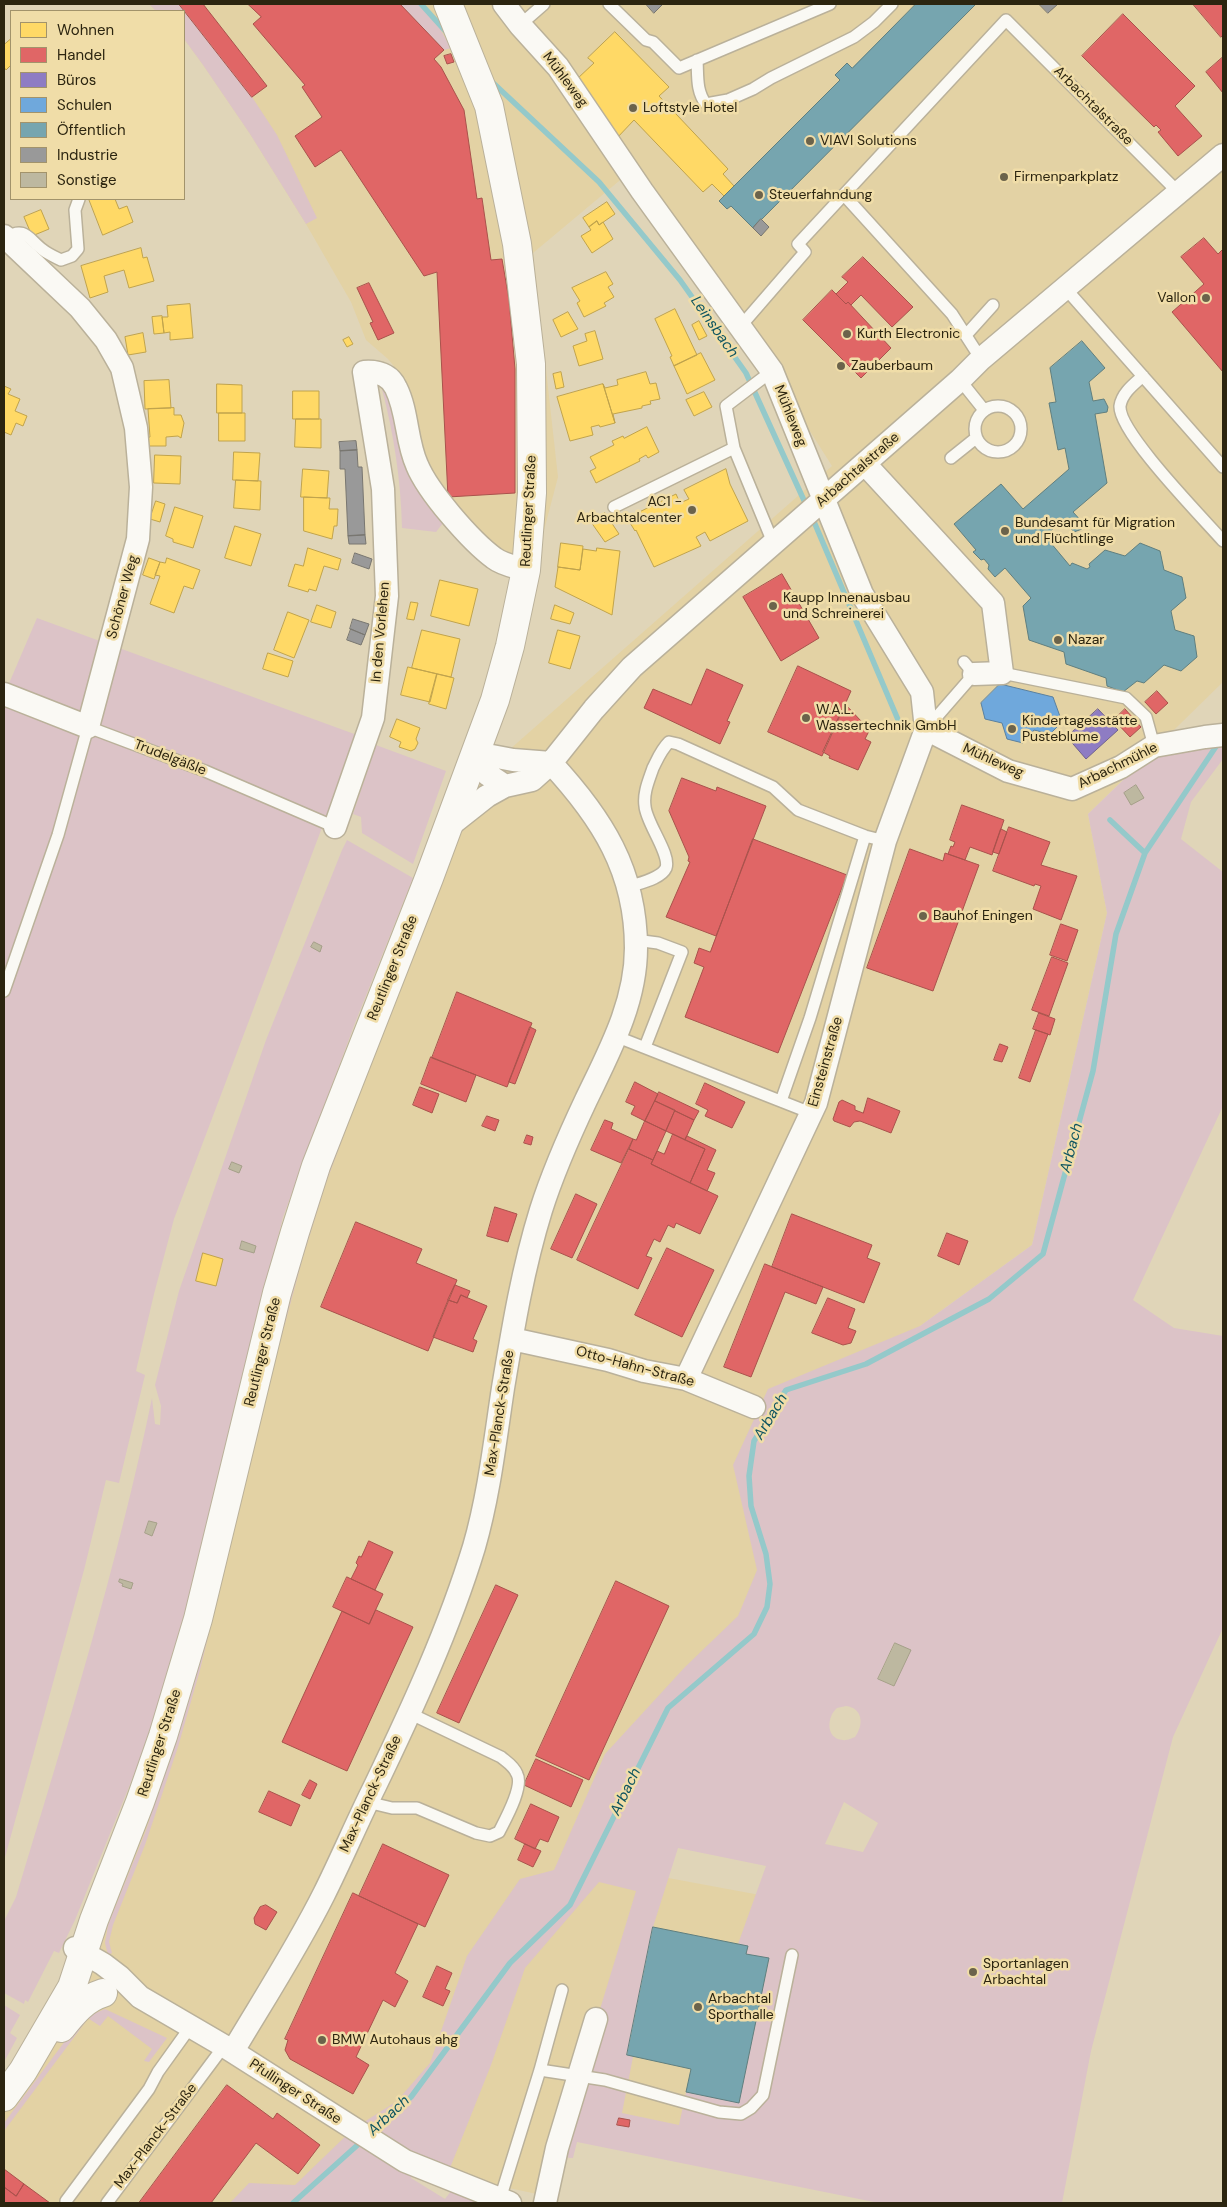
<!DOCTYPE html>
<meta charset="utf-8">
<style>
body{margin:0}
#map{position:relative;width:1227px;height:2207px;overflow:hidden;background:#e0d5b8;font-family:"DM Sans",sans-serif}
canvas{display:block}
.frame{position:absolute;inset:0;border:5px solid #2c2510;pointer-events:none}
.legend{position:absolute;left:10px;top:10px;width:175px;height:190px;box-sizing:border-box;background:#f0dda8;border:1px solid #a2936b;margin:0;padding:6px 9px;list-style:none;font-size:15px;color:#2c2510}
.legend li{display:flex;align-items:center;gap:10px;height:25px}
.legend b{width:25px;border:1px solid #a2936b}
</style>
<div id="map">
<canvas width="1227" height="2207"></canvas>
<div class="frame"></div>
<ul class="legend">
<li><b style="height:14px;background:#ffd966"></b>Wohnen</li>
<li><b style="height:14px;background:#e06666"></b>Handel</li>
<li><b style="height:14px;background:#8e7cc3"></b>Büros</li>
<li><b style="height:14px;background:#6fa8dc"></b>Schulen</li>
<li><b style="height:14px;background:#76a5af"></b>Öffentlich</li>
<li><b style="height:14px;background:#999"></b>Industrie</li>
<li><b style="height:14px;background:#bdb8a0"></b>Sonstige</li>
</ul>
</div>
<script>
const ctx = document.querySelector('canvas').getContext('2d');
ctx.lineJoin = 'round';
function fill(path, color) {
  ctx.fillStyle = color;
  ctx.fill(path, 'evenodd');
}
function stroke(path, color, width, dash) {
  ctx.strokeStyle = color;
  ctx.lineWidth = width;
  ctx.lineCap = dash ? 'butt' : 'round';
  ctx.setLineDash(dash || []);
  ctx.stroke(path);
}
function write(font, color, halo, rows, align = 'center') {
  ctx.font = font + ' "DM Sans",sans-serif';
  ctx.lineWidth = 5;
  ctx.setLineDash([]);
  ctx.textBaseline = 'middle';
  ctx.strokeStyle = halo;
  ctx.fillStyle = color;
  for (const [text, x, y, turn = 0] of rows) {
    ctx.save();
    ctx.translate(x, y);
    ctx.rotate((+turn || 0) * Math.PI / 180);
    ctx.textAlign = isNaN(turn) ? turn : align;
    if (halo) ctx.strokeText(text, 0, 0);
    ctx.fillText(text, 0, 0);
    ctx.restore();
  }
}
fill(new Path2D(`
 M149,4h1074v678l-135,132 19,99 -75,332 -112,81 -155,266 -172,272 253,47 -66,254 -206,-33 -23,65 -192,-41 -48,47h-307v-99l74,-133 205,-688 193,-504 356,-313 -103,-163 -98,-132 -98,82 25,224 -27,103 -31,-26 -68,-75 -26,-88 -9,-21 -9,-11 -22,-19 -15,-38 -45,-78 -56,-90 -47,-69 -19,-26v-28h-28z`), '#e3d2a4');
fill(new Path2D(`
 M149,4h30l73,93 25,38 40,83 -11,6 -56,-90 -47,-69 -19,-26v-28h-28z
 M400,4h19l20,23 12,21 -7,2z
 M388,388l59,130 -11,14 -34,-4c-1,-47 -8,-93 -20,-139z
 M37,618l320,117 -183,484 -20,75 -18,77 9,4 -26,108 -13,-3 -22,90 -80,291v-1166z
 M376,745l70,26 -33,93 -51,-31 -1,-16 -8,-3z
 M1223,747v12l-32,43 -10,37 42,33v234l-90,194 41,28 49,8v292l-50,109 -82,314 -29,152h-183l-302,-61 -4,16 -18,-1 81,-266 -37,-9 -74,86 -34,97 -45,113 -27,-11 -8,11 34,21 13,-17 36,21h-264l19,-20 46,2 58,-56 44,-28 33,-38 37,-107 53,-77 34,-9 51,-116 80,-87 53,-51 19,-46 -24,-105 35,-76 152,-63 112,-81 75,-332 -19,-99 61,-59zM894,1643l16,8 -17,35 -15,-8zM846,1706c17,2 18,19 9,31 -3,1 -9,4 -12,3 -18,-1 -16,-24 -6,-32zM844,1802l34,21 -15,29 -38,-8zM678,1848l88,18 -28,78 8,10 23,5 -30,143 -53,-10 -7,33 -57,-12 11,-56 -6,-2 26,-128z
 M347,840l66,38 -58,145 -72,194 -117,473 -31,82 -60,148 -16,33 -5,-2 -26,51 -3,-2 -1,4 -20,-11v-72l12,-24c50,-165 101,-330 136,-499l3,26 5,1 1,-19 -6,-21 24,-94 87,-251 76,-190z
 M361,1089l-35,94 -23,74 -23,85 -80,328 -22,77 -33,98 -32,80 -4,17 3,11 -4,2 -3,-12 3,-18 37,-92 29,-86 138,-536z
 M4,2005l16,10 -10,18 7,5 -13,24z
 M105,2009l62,29 -18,24 -5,-1 8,-12 -44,-33 -8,10 -14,-9z
 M85,2018l2,2 -83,111v-8l70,-94z`), '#dcc3c7');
const homes = new Path2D(`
 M615,32l54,55 -10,9 69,73 -5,5 11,12 -10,10 -12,-12 -9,8 -69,-72 -18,19 -39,-60 17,-16 -6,-5z
 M11,39v26l-5,5 -2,-3v-22z
 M89,199h26l4,10 8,-3 6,16 -30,13z
 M607,202l8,12 -16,11 -2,-4 -8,6 -6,-9z
 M41,210l8,19 -17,7 -8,-19z
 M597,221l2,4 4,-3 10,17 -21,14 -11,-17 10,-6 -2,-3z
 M141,248l2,10 4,-1 7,24 -25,7 -5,-18 -20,6 4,16 -18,6 -9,-32z
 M606,272l7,12 -5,3 6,10 -10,6 2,3 -22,11 -7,-14 3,-2 -8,-13z
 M190,304l3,34 -23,2v-8l-6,1 -2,-16h6l-1,-11z
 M675,309l22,46 -23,11 -4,-9 2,-1 -17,-37z
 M568,312l10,17 -17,8 -8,-17z
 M162,316l2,17 -10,1 -2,-17z
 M699,321l8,15 -8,4 -7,-15z
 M595,331l8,28 -24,7 -6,-20 14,-5 -2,-7z
 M143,333l3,19 -18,3 -3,-18z
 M349,337l4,7 -6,3 -4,-7z
 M701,353l14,27 -28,14 -13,-28z
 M561,372l3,15 -8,2 -3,-15z
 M646,372l4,12 6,-1 4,16 -10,2 1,3 -9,2v2l-29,6 2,9 -12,-39 2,4 13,-3 -1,-5z
 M169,380l2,28 -26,1 -1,-28z
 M217,384l25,1v28h-25z
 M603,384l12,39 -15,4 -1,-2 -8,2 2,8 -23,6 -13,-44z
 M4,386l7,3 -3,5 12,5 -5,12 12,5 -4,10 -7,-3 -5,12 -7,-3z
 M293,391h26v28h-26z
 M704,392l8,15 -18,9 -8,-16z
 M174,408v7h7l3,8 -3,15 -3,-2 -12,1v9h-21v-8l5,-1 -2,-28z
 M219,413h26v28h-26z
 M296,419h25v29l-26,-1z
 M647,427l12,25 -11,6 -2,-3 -7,4 1,2 -44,22 -6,-12 6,-3 -6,-11 24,-12 -2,-4 11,-5 1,2z
 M234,452l26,1 -2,28 -25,-1z
 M155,455l26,1 -1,28 -26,-1z
 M303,469l26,2 -2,27 -26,-1z
 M726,469l4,15 18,37 -38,20 -5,-9 -9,5 5,9 -47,21 -18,-37 -1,1 -8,-13 49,-24 4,9 9,-4 -5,-9z
 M236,480l25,1 -1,29 -26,-2z
 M304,497l26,1 -1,11h9l-1,17h-3l-2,13 -28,-8z
 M156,501l9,3 -5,18 -10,-3z
 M175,507l28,9 -10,32 -20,-6v-3l-7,-3z
 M605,513l14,21 -14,8 -14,-20z
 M235,526l26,8 -10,32 -26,-8z
 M561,543l22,3 -3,24 -22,-3z
 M308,548l33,11 -3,11 -14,-4 -8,25 -7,-2 -1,3 -20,-6 7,-22 8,2z
 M597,548l23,3 -8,64 -57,-28 3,-20 22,3 3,-21 13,2z
 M149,558l11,4 -6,17 -11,-4z
 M167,558l33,12 -7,19 -9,-3 -10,27 -24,-9 10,-28 -5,-1 5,-13 5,1z
 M440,580l38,9 -9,37 -38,-10z
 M411,602l7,1 -4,17 -7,-1z
 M317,605l19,7 -5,16 -20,-6z
 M555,605l19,8 -4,11 -19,-5z
 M288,612l21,8 -15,38 -20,-8z
 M422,630l38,9 -9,38 -39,-9z
 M558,630l22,6 -10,33 -21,-6z
 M268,653l25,8 -5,16 -25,-8z
 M408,667l29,7 -7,28 -29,-7z
 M437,674l17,4 -8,31 -17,-5z
 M397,719l23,9 -4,11 2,4 -3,6 -4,2 -12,-4 2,-5 -11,-5z
 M203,1253l20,6 -7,27 -20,-5z`);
fill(homes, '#ffd966');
stroke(homes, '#c0a34c', 1);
const shops = new Path2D(`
 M179,4h24l64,82 -15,11z
 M248,4h152l44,46 -10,9 7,8 23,43 13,89 5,-1 9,62 11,-1 7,41 6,69v124l-67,4 -11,-225 -13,4 -83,-126 -26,17 -20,-31 27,-19 -20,-30 3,-2 -52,-61 8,-7z
 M1193,4h30v31l-2,2z
 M1123,14l72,72 -20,20 27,30 -24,20 -20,-24 3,-2 -5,-5 -2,2 -72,-71z
 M451,54l3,8 -7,2 -3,-8z
 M1223,57v36l-17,-21z
 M1204,238l14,16 5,-5v123l-51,-60 32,-28 -23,-27z
 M863,257l50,50 -21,20 -31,-32 -10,10 -3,-3 -2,2 -10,-10 12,-12 -6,-5z
 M369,283l25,50 -16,7 -8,-17 3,-1 -16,-34z
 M832,290l14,14 2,-2 43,46 -30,30 -58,-58z
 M782,574l37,64 -38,23 -38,-64z
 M798,666l53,25 -29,65 -54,-24z
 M707,669l36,16 -16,36 3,1 -10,22 -76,-36 9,-19 38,16z
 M1157,691l11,12 -12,11 -11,-12z
 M845,704l17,18 -1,3 9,4 -5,10 6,3 -13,28 -29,-12 1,-2 -7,-4z
 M1125,709l16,18 -11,10 -16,-17z
 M682,778l34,13 1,-4 49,19 -50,130 -50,-19 24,-55 -2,-1 1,-4 -20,-46z
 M962,805l42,15 -12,35 -22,-8 -5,13 -17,-6 3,-8 2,1 2,-5 -5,-2z
 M1009,827l41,15 -9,23 36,11 -16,44 -28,-11 8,-23 -6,-2 -1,2 -41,-15z
 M1001,829l6,3 -8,22 -6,-2z
 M753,839l94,36 -69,178 -93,-36 19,-50 -10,-4 5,-15 11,4z
 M910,849l33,12 2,-8 34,12 -46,126 -66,-23z
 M1061,924l17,6 -11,31 -17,-6z
 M1052,957l16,6 -19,53 -17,-6z
 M457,992l75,31 -25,64 -75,-29z
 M1039,1013l16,6 -5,16 -17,-6z
 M530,1027l6,3 -21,54 -6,-2z
 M1036,1030l12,4 -18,48 -11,-4z
 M1000,1044l8,3 -6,15 -8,-2z
 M431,1057l45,18 -10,27 -45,-18z
 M635,1082l23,12 -13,27 -14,-7 4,-8 -9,-4z
 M705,1083l40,19 -13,26 -27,-12 3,-6 -12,-6z
 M420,1087l19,7 -7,19 -19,-8z
 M659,1092l40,19 -5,9 -39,-19z
 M868,1098l32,13 -9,22 -31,-12 -6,1 -4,5 -16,-6 -1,-2 6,-17 3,-2 13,6v4l8,3z
 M655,1101l20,9 -9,21 -21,-10z
 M675,1111l19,9 -9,20 -19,-9z
 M487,1116l12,4 -4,11 -13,-5z
 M605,1120l8,3 -2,6 22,10 -12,24 -30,-13z
 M645,1121l21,10 -13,29 -24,-11 4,-10 3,1z
 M673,1134l32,15 -15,34 -39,-19 6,-13 7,3z
 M527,1135l6,2 -2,8 -7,-2z
 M687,1136l29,14 -9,20 8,3 -8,18 -17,-8 15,-34 -20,-9z
 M629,1149l24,11 -2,4 67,32 -18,38 -24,-11 -2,5 -6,-3 -8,17 -6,-3 -8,17 6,2 -14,31 -61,-29z
 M576,1194l21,10 -25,54 -21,-9z
 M495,1207l22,7 -9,28 -21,-6z
 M792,1214l80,31 -5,13 13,5 -16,40 -92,-36z
 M356,1222l66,27 -6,14 41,17 -29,71 -107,-44z
 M947,1233l21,8 -9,24 -21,-9z
 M667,1248l47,22 -32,67 -47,-22z
 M765,1264l58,23 -7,17 -31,-12 -34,85 -27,-10z
 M455,1285l15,6 -3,7 -6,-3 -4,8 -9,-3z
 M461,1295l26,11 -14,33 4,2 -4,11 -40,-15 15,-37 9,3z
 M828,1298l27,11 -7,19 8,3 -5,12 -8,2 -31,-12z
 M369,1541l24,11 -18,38 -24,-11 7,-14 -2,-2 3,-7 2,1z
 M347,1577l36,17 -14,30 -36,-17z
 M616,1581l53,25 -80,174 -53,-24z
 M496,1585l22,10 -59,128 -22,-10z
 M376,1610l37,17 -66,144 -65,-29 60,-131 27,13z
 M536,1759l47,21 -12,27 -47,-22z
 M310,1780l7,4 -7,15 -8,-4z
 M269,1791l31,14 -9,21 -32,-14z
 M531,1804l28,13 -11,25 -8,-3 -5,10 -20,-10z
 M383,1844l66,31 -24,52 -66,-31z
 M525,1844l16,7 -8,16 -15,-7z
 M353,1893l65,31 -23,49 13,8 -13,26 -12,-7 -27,57 13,8 -16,29 -63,-35 -5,-9 3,-10 -3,-1z
 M266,1905l11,7 -11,18 -11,-6 -1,-6 6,-11z
 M437,1966l15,7 -7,16 5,2 -7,15 -20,-9z
 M227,2085l46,34 4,-6 43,32 -22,29 -42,-31 -45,60h-72z
 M619,2118l11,2 -1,7 -12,-2z
 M4,2169l20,15 -8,12 -12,-9z
 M24,2184l26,19h-46v-16l12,9z`);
fill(shops, '#e06666');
stroke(shops, '#aa524c', 1);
const offices = new Path2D(`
 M1098,709l20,21 -32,29 -19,-22z`);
fill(offices, '#8e7cc3');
stroke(offices, '#71628d', 1);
const schools = new Path2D(`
 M1000,684l53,13 9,25 -12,12 -16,-4 -11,13 -16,-4 -5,-16 -17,-4 -4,-16z`);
fill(schools, '#6fa8dc');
stroke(schools, '#5b819f', 1);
const public = new Path2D(`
 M916,4h60l-223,224 -22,-22 -4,3 -8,-8 121,-121 -5,-5 12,-12 5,5z
 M1082,341l23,27 -16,14 4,19 11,-2 4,8 -1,5 -12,2 12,69 -34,29 11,12 -2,5 -8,3 -11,-12 -18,16 25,30 2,-3 15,6 3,-2 -1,-3 16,-14 20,6 15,-13 20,8 4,19 18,7 4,21 -15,13 4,19 19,6 3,21 -16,14 -17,-6 -20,18 -7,-2 -14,11 -16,-6 -1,-8 -40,-14 -2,-12 -35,-12 -6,-34 8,-8 -26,-30 -10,9 -7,-8 1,-4 -5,-6 -3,1 -8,-8 3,-2 -22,-26 47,-40 22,25 46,-40 -4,-21 -7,2 -9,-47 7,-1 -6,-34z
 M653,1927l95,19 -2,8 23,4 -30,145 -53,-11 5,-23 -64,-14z`);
fill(public, '#76a5af');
stroke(public, '#607f7f', 1);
const industry = new Path2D(`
 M646,4h17l-9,9z
 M1039,4h19l-10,9z
 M761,219l8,8 -8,9 -8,-8z
 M356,441l1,9 -17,1 -1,-9z
 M357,450l1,17h4l3,68 -17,1 -3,-67h-5v-18z
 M365,535l1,9h-17l-1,-8z
 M355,553l17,6 -3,10 -17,-6z
 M353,619l16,5 -4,11 -15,-6z
 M351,629l14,6 -4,10 -14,-5z`);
fill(industry, '#999');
stroke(industry, '#787670', 1);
stroke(new Path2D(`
 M421,4l27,30
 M491,81l108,101 81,98 66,93 61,134
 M812,517l87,205
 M1110,820l35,33
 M371,2133l40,-36 99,-134 60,-58 98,-197 86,-74 13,-27 3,-23 -4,-30 -15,-48 -2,-30 5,-35 32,-51 80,-26 123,-65 54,-45 50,-183 23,-137 29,-81 74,-111
 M293,2203l69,-62`), '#94c9ca', 5.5);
const building = new Path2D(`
 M1136,785l8,13 -13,7 -7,-12z
 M314,942l8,4 -2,6 -9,-5z
 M232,1162l10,4 -3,7 -10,-4z
 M242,1241l14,5 -2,7 -14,-4z
 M149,1521l8,2 -5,13 -7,-3z
 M120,1579l13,4 -2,6 -9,-3 1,-2 -4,-2z
 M895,1643l16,7 -17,36 -16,-7z`);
fill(building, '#bdb8a0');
stroke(building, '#a5a089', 1);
const lane = new Path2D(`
 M609,4l37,36 7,2 26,26 151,-64
 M520,25l24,-21
 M697,60c1,16 -1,31 9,44l22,-4 25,-11 18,-11 83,-41 20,-15 18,-18
 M844,195l108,119 29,45
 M6,238c19,-13 23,2 37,12 5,4 12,7 18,10l11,-4 6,-7 -3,-39 4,-11
 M1066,289l157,178
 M740,327l65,-75 -7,-8 208,-224 173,173
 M966,335l27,-30
 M1143,376c-9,8 -21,17 -23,30 -2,26 83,112 103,135
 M960,380l24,30
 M975 429a23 23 0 1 1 46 0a23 23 0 1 1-46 0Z
 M734,448l40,97
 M951,458l25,-20
 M614,507l120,-59 -8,-42 46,-35
 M1002,673l124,25 20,19 8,29
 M927,728l47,-54 -10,-12
 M628,887c11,-4 33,-8 38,-19 5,-14 -20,-45 -21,-62 -2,-13 4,-26 8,-38 5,-10 8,-18 16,-26l9,2 95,43 25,23 67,26
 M635,940l23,3 24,9 -37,95
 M4,991l54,-156 30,-108 117,44 130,56
 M615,1036l196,77
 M781,1101l29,-83 55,-182 20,5
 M367,1802l25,6h25l59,25 14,3 9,-4c6,-12 25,-45 18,-58 -3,-8 -10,-12 -16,-17l-92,-44
 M540,2070l65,10 114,32 22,2 10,-6 12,-13 29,-140
 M500,2199l40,-129 22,-80
 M66,2201l83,-112 9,-17 33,-46
 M107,2203l117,-157`);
const street = new Path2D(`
 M504,4l16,21 38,42 84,124 130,180 90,223 60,98 4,37 -41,112 -69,262 -130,276
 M4,236l76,72 26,32 16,28 14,60 5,59 -3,52 -50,188 -84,-33
 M865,464l128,139 9,70 -28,1
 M926,729l82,42 64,18 49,-22 33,-21 51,-9 18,-2
 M476,753l37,7 38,3
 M476,753l11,21 18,12
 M449,826l38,-30 18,-10 27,-6 19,-17 43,-54 38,-42 328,-287 21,-21 242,-204
 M335,827l38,-109 14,-122 -4,-107 -19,-117c14,-1 26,3 32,16 12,24 10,53 21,77 11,27 54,76 77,93 9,7 22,9 32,12
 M512,1339l96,21 36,11 42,8 68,28
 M75,1948l28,16 17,13 20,20 84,49 181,115 105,42
 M233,2051c31,-52 64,-103 91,-157 18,-36 33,-72 51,-108 37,-77 74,-157 99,-239 15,-52 21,-106 29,-159 10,-60 20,-120 38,-178 12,-38 28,-74 45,-110 23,-48 50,-97 50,-152 0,-77 -34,-130 -85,-185
 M545,2203l12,-55 39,-129`);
const secondary = new Path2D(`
 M61,2028c12,-15 23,-29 42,-35
 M4,2097l19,-26 49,-84 22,-67 46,-118 23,-66 35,-117 79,-326 18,-61 21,-66 113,-288 66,-178 15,-54 16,-76 6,-77 -1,-129 -14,-120 -28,-138 -41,-102`);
stroke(lane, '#bab19a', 14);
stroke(street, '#bab19a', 25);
stroke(secondary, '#bab19a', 30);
stroke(lane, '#faf9f4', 11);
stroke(street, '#faf9f4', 22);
stroke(secondary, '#faf9f4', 28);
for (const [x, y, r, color] of [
 [633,108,5,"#6b634b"],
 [810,141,5,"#6b634b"],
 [1004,177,5,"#6b634b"],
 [759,195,5,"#6b634b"],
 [1206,298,5,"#6b634b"],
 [847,334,5,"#6b634b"],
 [841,366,5,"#6b634b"],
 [692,510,5,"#6b634b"],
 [1005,531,5,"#6b634b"],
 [773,606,5,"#6b634b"],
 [1058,640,5,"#6b634b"],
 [806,718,5,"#6b634b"],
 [1012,729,5,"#6b634b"],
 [923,916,5,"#6b634b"],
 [973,1972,5,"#6b634b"],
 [698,2007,5,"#6b634b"],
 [322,2040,5,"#6b634b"]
]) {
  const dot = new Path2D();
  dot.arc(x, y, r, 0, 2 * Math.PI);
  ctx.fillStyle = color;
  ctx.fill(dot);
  stroke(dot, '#f0dda8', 2);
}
write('14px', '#2c2510', '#f0dda8', [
 ["Mühleweg",565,80,53],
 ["Arbachtalstraße",1093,106,45],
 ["Mühleweg",790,416,68],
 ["Arbachtalstraße",858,470,-41],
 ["Reutlinger Straße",529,511,-87],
 ["Schöner Weg",123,597,-75],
 ["In den Vorlehen",381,632,-85],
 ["Trudelgäßle",170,758,21],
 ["Mühleweg",993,761,24],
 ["Arbachmühle",1118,766,-26],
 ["Reutlinger Straße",393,968,-68],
 ["Einsteinstraße",826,1062,-74],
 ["Reutlinger Straße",263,1352,-76],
 ["Otto-Hahn-Straße",635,1367,15],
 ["Max-Planck-Straße",500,1413,-81],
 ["Reutlinger Straße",160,1743,-72],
 ["Max-Planck-Straße",371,1794,-65],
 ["Pfullinger Straße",295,2092,33],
 ["Max-Planck-Straße",156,2136,-53]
]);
write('14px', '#2c2510', '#f0dda8', [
 ["Loftstyle Hotel",643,108],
 ["VIAVI Solutions",820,141],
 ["Firmenparkplatz",1014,177],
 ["Steuerfahndung",769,195],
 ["Vallon",1196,298,"right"],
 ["Kurth Electronic",857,334],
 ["Zauberbaum",851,366],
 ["AC1 -",682,502,"right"],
 ["Arbachtalcenter",682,518,"right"],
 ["Bundesamt für Migration",1015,523],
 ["und Flüchtlinge",1015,539],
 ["Kaupp Innenausbau",783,598],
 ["und Schreinerei",783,614],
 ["Nazar",1068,640],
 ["W.A.L.",816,710],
 ["Wassertechnik GmbH",816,726],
 ["Kindertagesstätte",1022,721],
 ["Pusteblume",1022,737],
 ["Bauhof Eningen",933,916],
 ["Sportanlagen",983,1964],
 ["Arbachtal",983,1980],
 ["Arbachtal",708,1999],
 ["Sporthalle",708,2015],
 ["BMW Autohaus ahg",332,2040]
], 'left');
write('italic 15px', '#0f5560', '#f0dda8', [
 ["Leinsbach",714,327,55],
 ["Arbach",1072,1148,-75],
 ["Arbach",771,1417,-59],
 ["Arbach",626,1792,-64],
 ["Arbach",389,2116,-43]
]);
</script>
